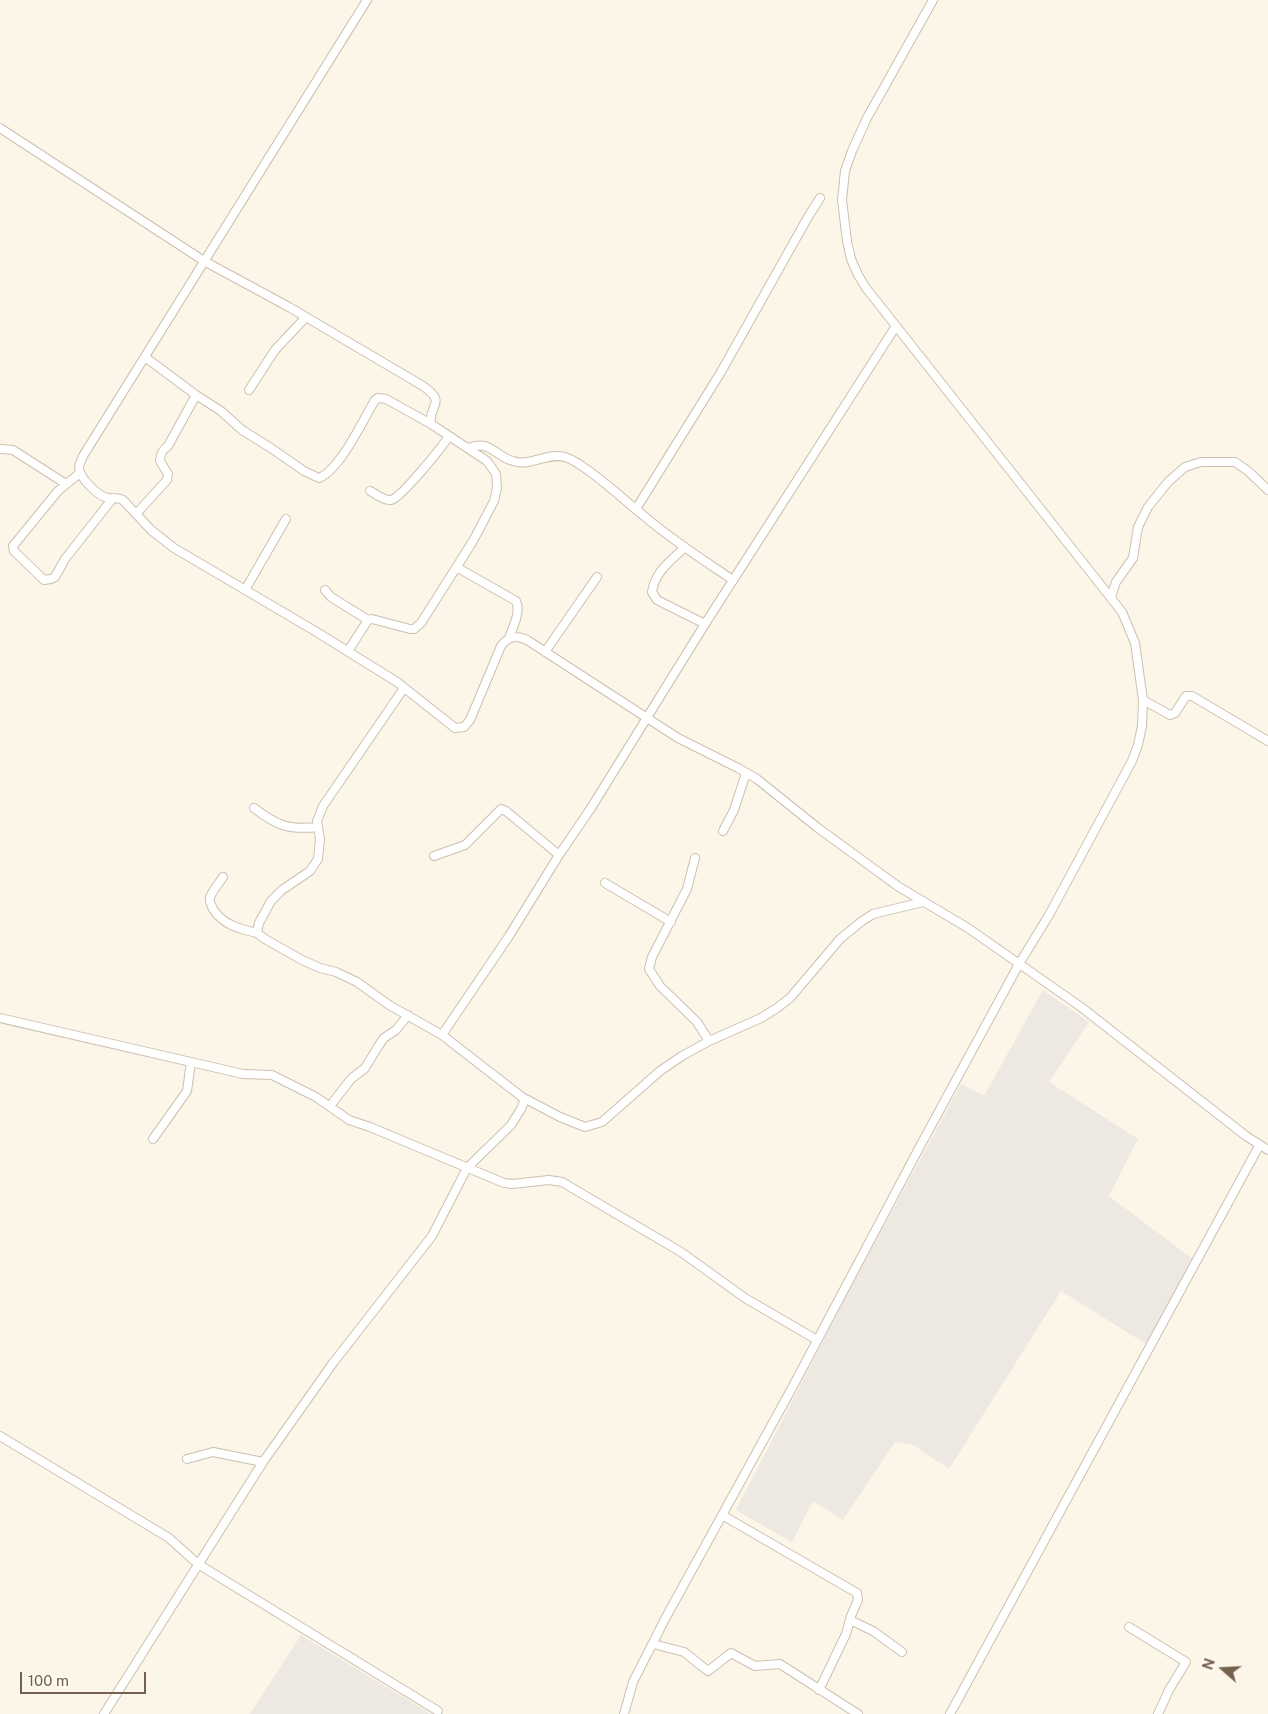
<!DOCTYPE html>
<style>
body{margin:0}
#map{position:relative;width:1268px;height:1714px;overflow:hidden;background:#fcf6e9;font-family:"Public Sans",sans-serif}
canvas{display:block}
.north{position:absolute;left:1198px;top:1644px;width:50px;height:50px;-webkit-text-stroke:4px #fefaef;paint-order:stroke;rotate:289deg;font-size:14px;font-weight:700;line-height:20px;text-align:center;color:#755f4d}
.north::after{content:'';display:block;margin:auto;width:18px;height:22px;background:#755f4d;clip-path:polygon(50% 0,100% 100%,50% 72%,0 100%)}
.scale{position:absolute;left:20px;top:1672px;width:126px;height:22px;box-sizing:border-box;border:2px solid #755f4d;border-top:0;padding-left:6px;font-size:15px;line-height:18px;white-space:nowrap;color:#755f4d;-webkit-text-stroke:4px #fefaef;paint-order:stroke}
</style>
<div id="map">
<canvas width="1268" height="1714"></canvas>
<div class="north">N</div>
<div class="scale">100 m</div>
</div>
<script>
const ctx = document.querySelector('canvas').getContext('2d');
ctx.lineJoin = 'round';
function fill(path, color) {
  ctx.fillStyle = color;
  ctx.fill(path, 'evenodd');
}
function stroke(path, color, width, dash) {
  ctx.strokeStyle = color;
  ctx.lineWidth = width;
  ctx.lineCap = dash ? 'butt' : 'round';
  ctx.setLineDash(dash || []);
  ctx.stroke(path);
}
fill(new Path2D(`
 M1043,990l46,32 -40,60 89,57 -29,57 84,63 -47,85 -85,-53 -112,178 -36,-24 -18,-3 -52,78 -30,-19 -21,41 -56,-32 115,-223 110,-203 23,12z
 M301,1635l130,79h-181z`), '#ede8e1');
const street = new Path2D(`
 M367,0l-284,456c-1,4 -4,7 -4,11 0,11 19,29 29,31 6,1 10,-1 15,2l28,30 23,18 141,83 82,51 58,46 9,-1 6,-7 31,-74c8,-10 14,-11 26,-6l151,98 60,30 19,11 61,49 81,59 69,41 113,79 165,129 22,14
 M0,128l204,133 85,46 134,79c25,18 5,18 8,38l56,37 9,13 1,14 -3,13 -21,40 -52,82 -7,6h-4l-38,-10 -4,1 -20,31
 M145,357l51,38 25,16 21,19 29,18 33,23 15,7c21,-8 44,-58 56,-78l3,-2 8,1 45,25
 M249,390l26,-40 31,-33
 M468,448c23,-9 26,8 45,13 17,6 35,-9 52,-4 21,7 60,44 79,59 28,24 59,44 89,64
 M1,449l12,1 53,34
 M80,473l-22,18 -45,55 1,5 30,29 7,-1 4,-2 10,-18 48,-61
 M370,491c6,3 14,10 21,9 10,-2 51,-53 58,-64
 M636,509l85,-137 87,-155 12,-19
 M136,514l31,-34 1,-6 -8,-13c0,-6 3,-12 8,-15l28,-51
 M685,547c-14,14 -30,24 -33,45l5,8 48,24
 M458,568l58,33c5,11 -3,26 -7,37
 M245,590l41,-71
 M325,590l6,7 37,23
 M1111,597l5,-15 17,-24 5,-31 10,-20 20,-25 17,-15 16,-5h34l13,9 20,19
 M545,652l52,-75
 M404,688l-81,118 -6,15 3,18 -2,20 -8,12 -28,19 -11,11 -12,22 -2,10 8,6 37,21 18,8 16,4 21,10 32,23 53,30 80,62 38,20 25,10 17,-5 58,-51 22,-15 27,-15 52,-23 16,-10 13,-10 50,-59 22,-18 11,-7 50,-12
 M1143,700l27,15 5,-2 11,-17h6l76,45
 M254,808c23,18 35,22 64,19
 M723,831l11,-21 12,-37
 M434,856l31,-11 36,-36 5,2 53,44
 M695,858l-8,31 -35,68 -3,12 11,17 37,36 12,19
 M223,877c-4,6 -10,13 -13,20 -1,5 1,8 3,12 10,16 27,20 44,24
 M605,883l66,39
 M0,1018l243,56 29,1 44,22 33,23 21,7 134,56 8,1 37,-4 13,2 119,70 64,46 72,42 -1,3
 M442,1035l67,-99 50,-81 32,-47 114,-184 191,-298
 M330,1106l21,-27 14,-11 14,-23 5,-7 12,-8 12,-15
 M153,1139l34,-48 4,-29
 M0,1436l169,102 29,26 240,147
 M187,1459l26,-7 50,10
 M722,1515l135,78 1,7 -7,16 -5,18 -27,56
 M850,1620l23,11 29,21
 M1129,1627l57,35 -17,28 -11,24
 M653,1644l31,8 24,19 23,-18 24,13 25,-2 78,50
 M104,1714l159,-252 70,-99 99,-127 35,-68 44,-43 10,-16 4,-10
 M624,1714l9,-32 32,-63 127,-231 126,-238 101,-186 30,-49 83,-154 6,-16 4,-19 1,-26 -8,-57 -13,-31 -256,-324 -8,-13 -7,-16 -4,-18 -5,-41 3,-29 7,-20 15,-33 66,-118
 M950,1714l309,-568`);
stroke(street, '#cdbfaf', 10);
stroke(street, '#fff', 8);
</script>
